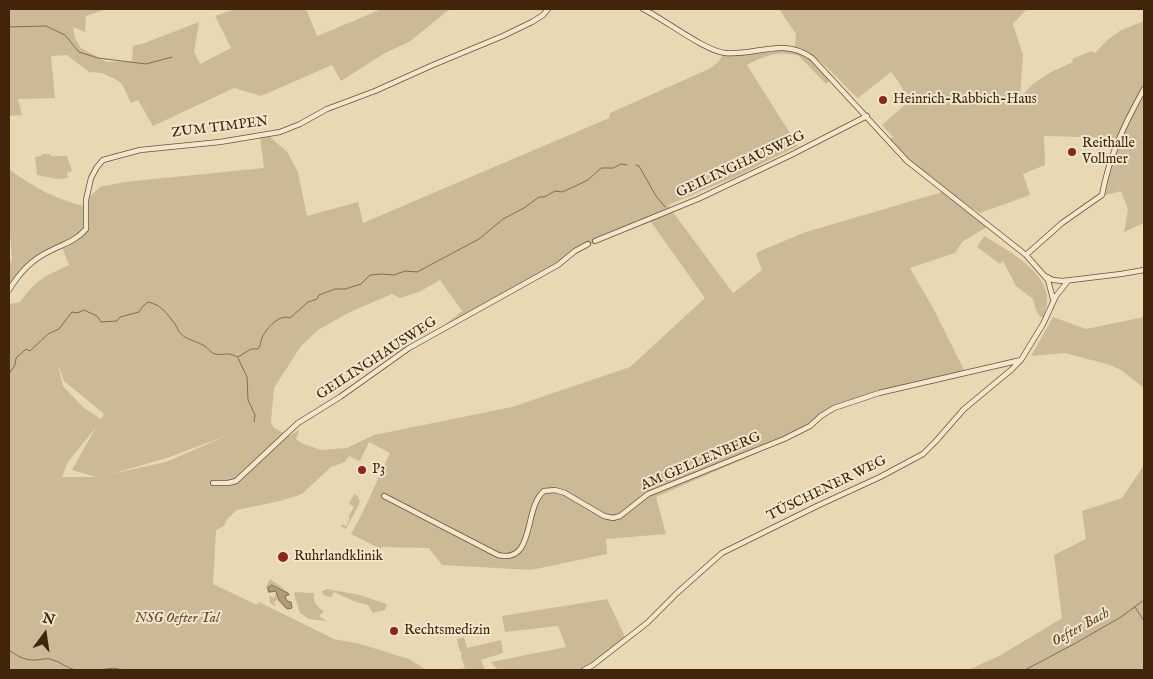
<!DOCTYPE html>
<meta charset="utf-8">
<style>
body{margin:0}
#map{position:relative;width:1153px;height:679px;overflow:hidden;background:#e9d9b3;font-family:"IM FELL English",serif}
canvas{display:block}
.frame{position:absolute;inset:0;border:10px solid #41240a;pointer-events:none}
.north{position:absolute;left:20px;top:609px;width:50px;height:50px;-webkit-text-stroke:4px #f1e6ce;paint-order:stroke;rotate:14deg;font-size:14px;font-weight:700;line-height:20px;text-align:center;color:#41240a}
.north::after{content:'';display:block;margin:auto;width:18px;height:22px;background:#41240a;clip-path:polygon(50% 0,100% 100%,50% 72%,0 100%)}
</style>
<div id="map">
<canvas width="1153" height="679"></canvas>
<div class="frame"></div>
<div class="north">N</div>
</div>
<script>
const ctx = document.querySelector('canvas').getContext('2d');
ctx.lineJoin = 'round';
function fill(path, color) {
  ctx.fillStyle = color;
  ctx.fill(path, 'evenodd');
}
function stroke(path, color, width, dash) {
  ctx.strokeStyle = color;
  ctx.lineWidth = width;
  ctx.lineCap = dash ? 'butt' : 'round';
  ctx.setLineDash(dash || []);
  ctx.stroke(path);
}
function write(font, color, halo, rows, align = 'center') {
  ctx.font = font + ' "IM FELL English",serif';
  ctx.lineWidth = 4;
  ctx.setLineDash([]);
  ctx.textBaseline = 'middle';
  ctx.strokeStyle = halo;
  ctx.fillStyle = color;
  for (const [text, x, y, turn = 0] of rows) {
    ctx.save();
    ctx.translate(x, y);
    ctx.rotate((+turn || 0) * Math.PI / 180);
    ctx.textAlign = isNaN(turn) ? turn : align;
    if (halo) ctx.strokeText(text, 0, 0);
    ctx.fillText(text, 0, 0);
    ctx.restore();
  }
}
fill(new Path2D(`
 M9,9h98l-21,7 -1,16 -12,-5 2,11 6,10 26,14 25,-1 1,-15 9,-2 57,-22 -5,30 6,12 31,-16 -16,-32 20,-7h71l11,27 65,-27h68l-41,33 -24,11 -44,28 -9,-16 -71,31 -27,-8 -81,38 -15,-26 -7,3 -9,-19 -5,-4 -15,-7 -13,-1 -22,-17 -16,1 4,42 -37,1 4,16 -13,1z
 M779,9h248l-14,15 10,31 -3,42 13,-13 18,-12 22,-10 -1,-3 19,-8 4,2 12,-13 12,-8v-1l25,-10v202l-20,9 4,-22 -7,-19 -18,5 16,-58 -75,-2 1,29 -22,9 7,21 -50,18c-35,-22 -63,-42 -91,-74l4,-2 -11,-12 27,-24 -11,-20 -7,-9 -33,26c-21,-18 -36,-42 -63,-51l1,-13z
 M782,48c26,5 32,13 49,32l-5,4 -27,-28c-20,-6 -35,0 -52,9l51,81 -63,31 -67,28 -1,-1 66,89 29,-23 -6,-16 4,-3 46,-19 133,-39 5,-2 43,36 -25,15 -7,11 -45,15 23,40 32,64 -121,31 -15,5 -19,17 -27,17 -127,55 10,37 -60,5 1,15 -76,16 -89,-5 -13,-17 -47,-1 -1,2 -30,-15c15,-26 26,-54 39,-81l-21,-11 -9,19 -11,-5 -4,6 -14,5 -29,27 -22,7 -43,9 -10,9 -3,7 -8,4 -3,54 44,21 2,-3 75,37 26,5 49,15 18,11h-418v-366l11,-2c17,-23 23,-25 49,-37l-8,-20c-23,10 -39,20 -52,41v-22l3,-5 -3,-39v-51c22,17 48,31 76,37l1,-6 14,-13 24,-5 140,-14 -4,-31 8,-2 19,17 11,20 9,44 51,-14 5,21 246,-105 1,-5 101,-45 9,-8 2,-5zM651,222l54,76 -75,69 -118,40 -138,28 -27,13 -26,2 -20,-7 -5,-4 3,-9 -10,6 -15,-8 -3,-6 3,-34 27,-42 17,-16 32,-18 42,-18 8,4 21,-7 19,-11 22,31 -16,13 -2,6 108,-59 30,-23zM58,365l6,16 40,33 -3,5 -17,-11 -21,-22zM96,427l-24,43 24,7h-34l6,-15zM228,435l-62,27 -55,12 56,-16z
 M42,154h8l1,2h16l5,15 -5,2 1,5 -11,1 -20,-4 -2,-18 6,-1z
 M984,236c26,16 79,42 59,81h-3l-4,-7 -3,-11 -17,-13 -13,-25 -3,3 -23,-17z
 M1053,317l33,12 58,-12v71l-23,-18 -11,-5 -45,-12 -34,3z
 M1144,465v205h-176l33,-15 61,-37 -8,-63 32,-16 -4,-28 40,-13z
 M354,494l4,2 2,6 -14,27 -5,-3 1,-2 4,2 4,-8 -2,-1 6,-10 -5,-3z
 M270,579l16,11 -14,-5 7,15 5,5 1,4 -8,-9 -3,2 2,5 -6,-4 -1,-8 4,3 2,-1v-5l-7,1 -2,-6z
 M327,589l33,6 27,9 -2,6 -12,3 -5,-8 -15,-4 -19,-9 -3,5 -8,-2 -1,-4z
 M295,592l19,1c-1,9 2,13 10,18l-5,5 8,5 -18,-2 -9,-6 -6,-19z
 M607,599l20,42 -41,29h-88l-7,-8 75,-15 -8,-21 -53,6 -3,-16z
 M464,637l3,11 34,-8 2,13 -22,7 4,10h-30l10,-2 -4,-12 1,-4h-2l-3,-13z`), '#ccba96');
const water = new Path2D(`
 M272,585l16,8 1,2 -4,1 2,5 4,1 1,6 -4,1 -2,-1 -2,-3 -5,-5 -3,-9 -7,1 -1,-4z`);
fill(water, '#b09b7a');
stroke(water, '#846b4d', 1);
stroke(new Path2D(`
 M9,27l37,-1 19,9 14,17 19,6 48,6 26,-7
 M636,165l3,1 17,30 9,11
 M238,358l9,19 1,23 7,15 -1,7
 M9,374l6,-9 1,-7 10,-9 4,2 18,-17 11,-5 13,-17 5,1 7,-3 13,6 4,6 16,-1 3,-4 19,-5 4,-6 5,-4c14,3 19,12 27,22 2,3 3,7 6,10 6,6 15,7 22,11 5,2 6,7 12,9 10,2 10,-3 23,3l13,-8h7c4,-5 2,-10 6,-15 5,-8 16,-20 26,-16l18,-16 9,-3 2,-4 16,-6h10l16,-5 9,-9 12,-1 12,1 11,-4 12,1 62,-33 24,-20 21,-11 15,-11h5l11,-6 7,1 9,-4 17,-8 13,-12h12l8,-4 6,1
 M1135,607l9,14
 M9,650c8,6 15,10 25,10 6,0 11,-2 16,-1 10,2 16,9 25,11
 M100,670l13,-2 12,2
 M1025,670l49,-26 47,-27 23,-17`), '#846b4d', 1);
const street = new Path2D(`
 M643,9c21,10 62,42 82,44 32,3 57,-16 87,5l95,103 119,94 22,25 5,19
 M595,241l103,-42 93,-44 76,-39
 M1026,255l36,-32 40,-28c7,-39 23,-72 42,-106
 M1045,276l8,4 10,1 58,-7 23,-4
 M9,290c11,-18 23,-31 43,-40 12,-6 25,-10 34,-21v-29l5,-22 6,-11 6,-7 37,-10 80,-8 60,-10 20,-8 27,-15 48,-18 58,-26 70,-29 29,-14 11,-7 5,-6
 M213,483h15l8,-2 62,-58 42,-26 69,-49 149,-83 17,-14 13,-7
 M384,496l114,59c38,9 25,-47 46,-64l11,-1 10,3 39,23 9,2 7,-2 28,-22 136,-55 26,-13 11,-10 13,-8 45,-15 142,-33
 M584,670l9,-5 54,-42 30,-30 45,-40 95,-47 63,-29 43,-23 13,-13 28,-32 47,-39 10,-10 22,-36 13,-28 12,-15`);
stroke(street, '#6b5134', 6);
stroke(street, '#f1e6ce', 4.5);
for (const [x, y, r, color] of [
 [883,100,5,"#8f2418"],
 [1072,152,5,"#8f2418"],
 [362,470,5,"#8f2418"],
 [283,557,6,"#8f2418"],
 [394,631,5,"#8f2418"]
]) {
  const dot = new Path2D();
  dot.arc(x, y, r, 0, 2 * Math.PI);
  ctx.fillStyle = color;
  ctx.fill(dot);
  stroke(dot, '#f1e6ce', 2);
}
write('14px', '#41240a', '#f1e6ce', [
 ["Heinrich-Rabbich-Haus",893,100],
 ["Reithalle",1082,144],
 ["Vollmer",1082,160],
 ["P3",372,470],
 ["Ruhrlandklinik",294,557],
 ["Rechtsmedizin",404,631]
], 'left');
write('14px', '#41240a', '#f1e6ce', [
 ["ZUM TIMPEN",220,128,-7],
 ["GEILINGHAUSWEG",741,165,-25],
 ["GEILINGHAUSWEG",377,359,-33],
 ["AM GELLENBERG",701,462,-23],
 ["TÜSCHENER WEG",827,489,-26]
]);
write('italic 14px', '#644a2d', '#f1e6ce', [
 ["NSG Oefter Tal",177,619]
]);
write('italic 15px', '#62482c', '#f1e6ce', [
 ["Oefter Bach",1081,628,-29]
]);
</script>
